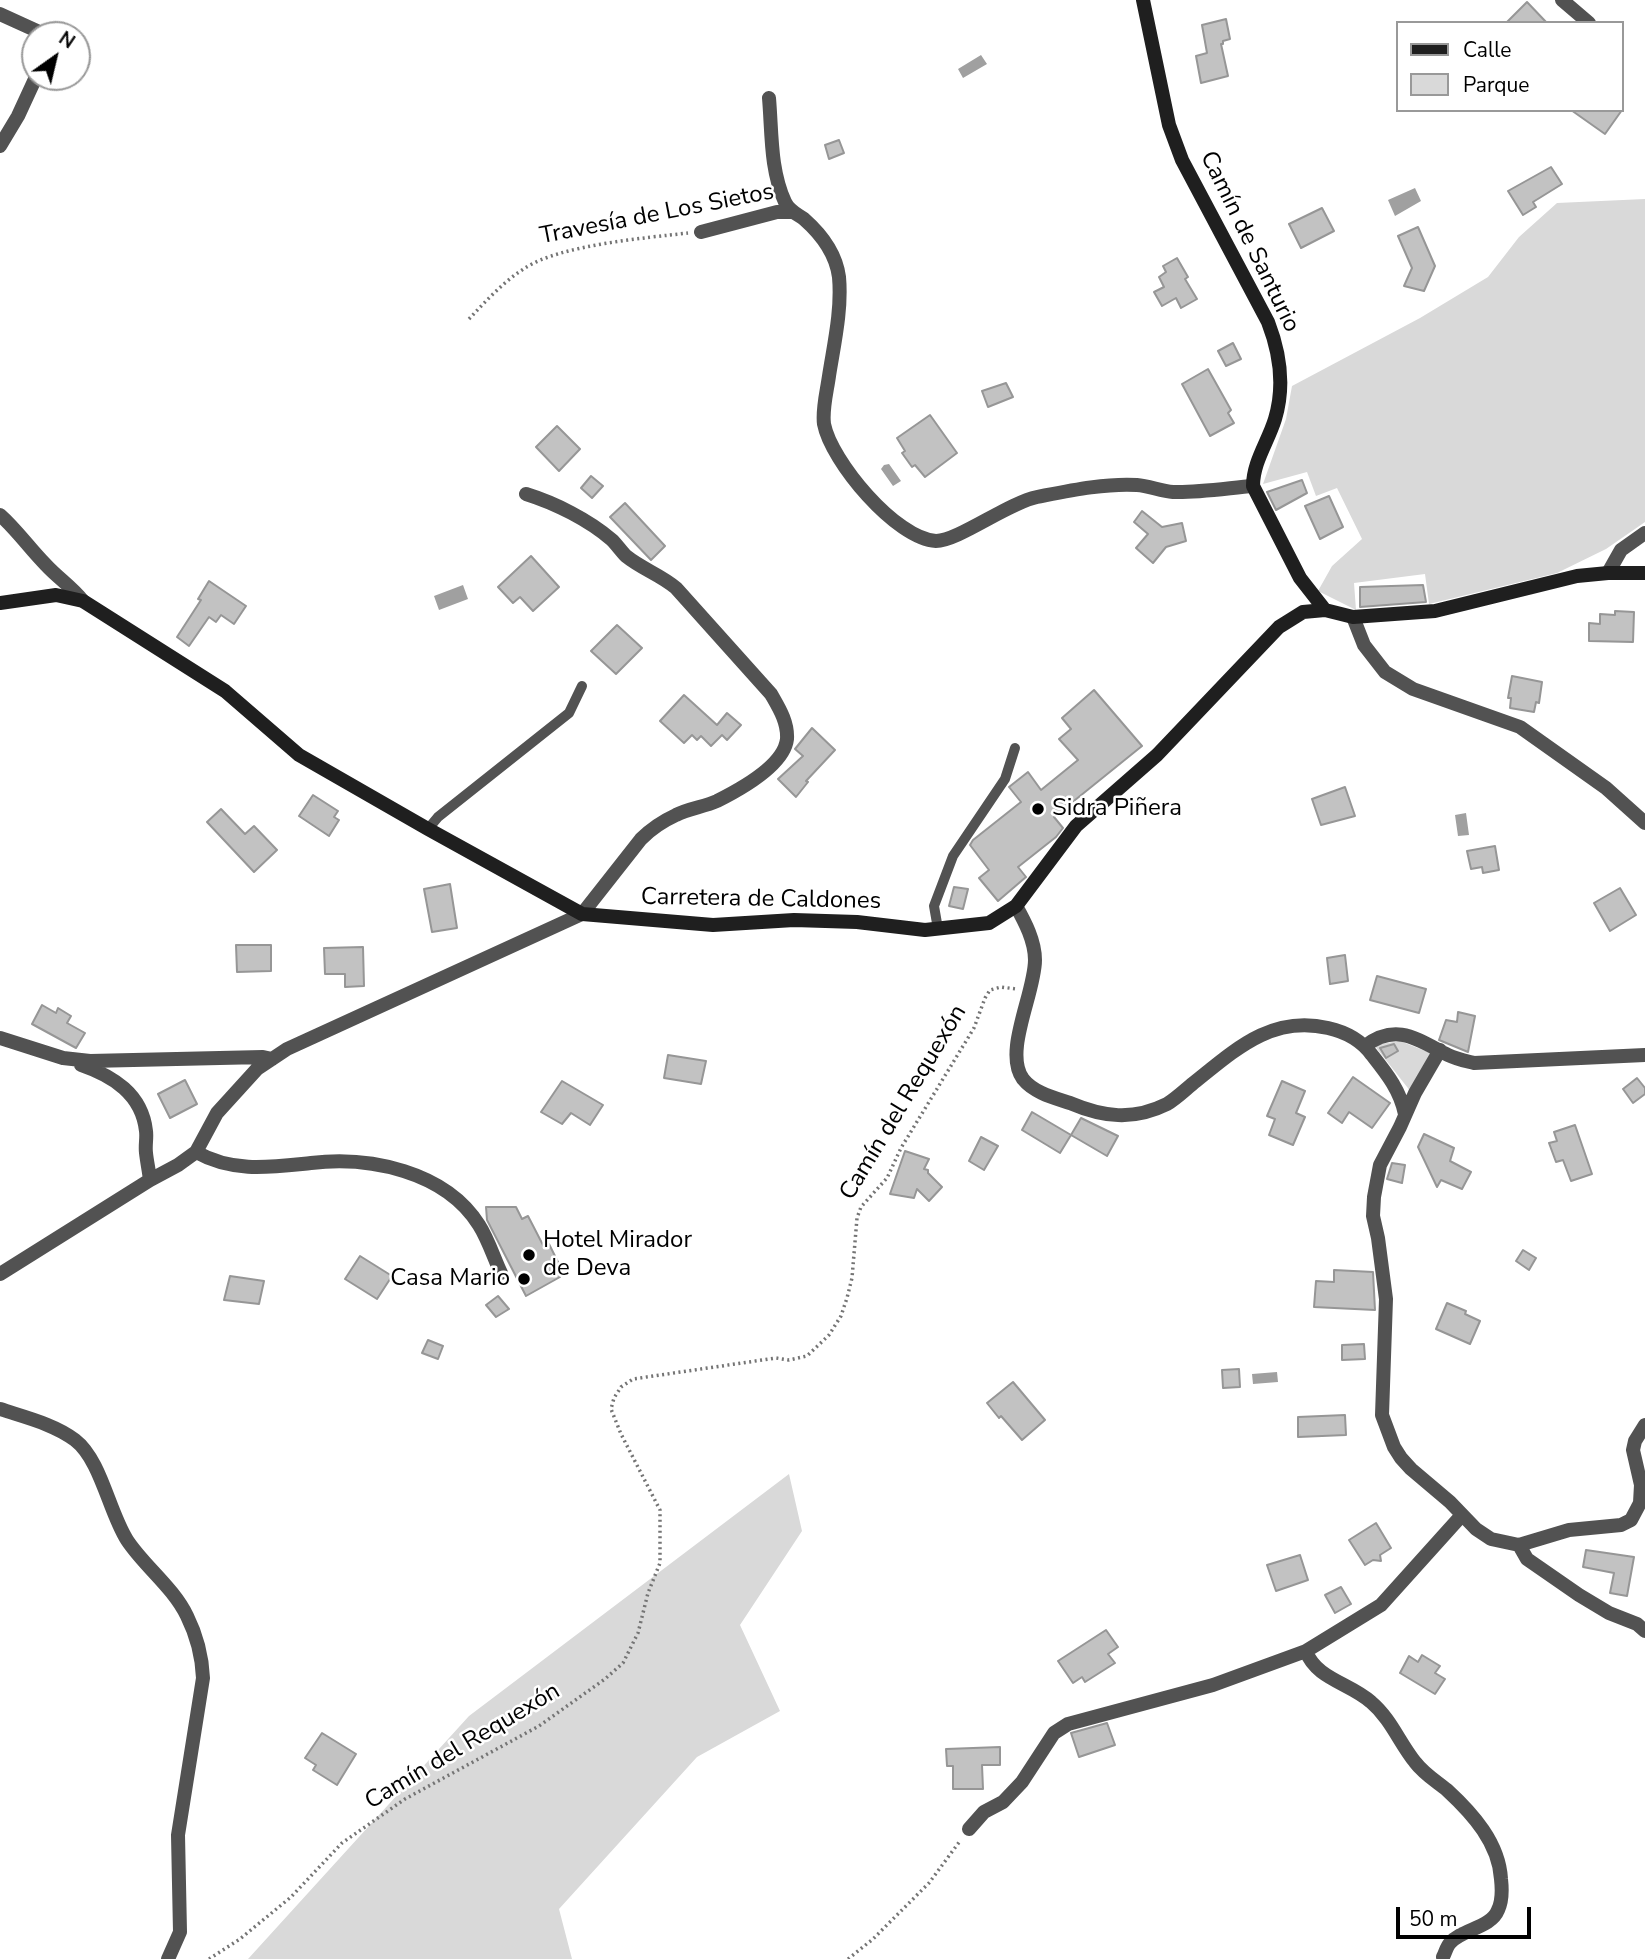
<!DOCTYPE html>
<meta charset="utf-8">
<style>
body{margin:0}
#map{position:relative;width:1645px;height:1959px;overflow:hidden;background:#fff;font-family:"Nunito Sans",sans-serif}
canvas{display:block}
.legend{position:absolute;left:1396px;top:21px;width:228px;height:91px;box-sizing:border-box;background:#fff;border:2px solid #999;margin:0;padding:9px 12px;list-style:none;font-size:21px;color:#000}
.legend li{display:flex;align-items:center;gap:14px;height:35px}
.legend b{width:35px;border:2px solid #999}
.north{position:absolute;left:21px;top:21px;width:70px;height:70px;box-sizing:border-box;background:#fff;border:2px solid #999;border-radius:50%;rotate:34deg;font-size:19px;font-weight:700;line-height:28px;text-align:center;color:#000}
.north::after{content:'';display:block;margin:auto;width:24px;height:32px;background:#000;clip-path:polygon(50% 0,100% 100%,50% 72%,0 100%)}
.scale{position:absolute;left:1396px;top:1907px;width:135px;height:32px;box-sizing:border-box;border:4px solid #000;border-top:0;padding-left:9px;font-size:21px;line-height:24px;white-space:nowrap;color:#000;-webkit-text-stroke:5px #fff;paint-order:stroke}
</style>
<div id="map">
<canvas width="1645" height="1959"></canvas>
<ul class="legend">
<li><b style="height:9px;background:#1f1f1f"></b>Calle</li>
<li><b style="height:19px;background:#d9d9d9"></b>Parque</li>
</ul>
<div class="north">N</div>
<div class="scale">50 m</div>
</div>
<script>
const ctx = document.querySelector('canvas').getContext('2d');
ctx.lineJoin = 'round';
function fill(path, color) {
  ctx.fillStyle = color;
  ctx.fill(path, 'evenodd');
}
function stroke(path, color, width, dash) {
  ctx.strokeStyle = color;
  ctx.lineWidth = width;
  ctx.lineCap = dash ? 'butt' : 'round';
  ctx.setLineDash(dash || []);
  ctx.stroke(path);
}
function write(font, color, halo, rows, align = 'center') {
  ctx.font = font + ' "Nunito Sans",sans-serif';
  ctx.lineWidth = 5;
  ctx.setLineDash([]);
  ctx.textBaseline = 'middle';
  ctx.strokeStyle = halo;
  ctx.fillStyle = color;
  for (const [text, x, y, turn = 0] of rows) {
    ctx.save();
    ctx.translate(x, y);
    ctx.rotate((+turn || 0) * Math.PI / 180);
    ctx.textAlign = isNaN(turn) ? turn : align;
    if (halo) ctx.strokeText(text, 0, 0);
    ctx.fillText(text, 0, 0);
    ctx.restore();
  }
}
fill(new Path2D(`
 M1645,199v323l-39,27 -49,24 -128,31 -4,-30 -71,9 2,27 -38,-19 14,-25 30,-27 -25,-51 -21,8 -9,-24 -44,12 23,-65 6,-33 128,-68 68,-41 31,-40 38,-34z
 M1400,1041l33,13 -22,38 -37,-47z
 M789,1474l13,57 -62,94 40,86 -83,46 -138,152 13,50h-324l221,-243z`), '#d9d9d9');
fill(new Path2D(`
 M981,55l6,9 -24,14 -5,-9z
 M1415,188l6,13 -26,15 -7,-16z
 M889,464l12,17 -8,5 -12,-17 3,-4z
 M463,585l5,14 -29,11 -5,-14z
 M1466,813l3,22 -11,1 -3,-21z
 M1277,1372l1,10 -25,2 -1,-10z`), '#a0a0a0');
const building = new Path2D(`
 M1527,2l20,21h-41z
 M1226,19l4,20 -7,2v3h-2l7,32 -27,7 -5,-27 11,-3 -5,-28z
 M1571,110h51l-17,24z
 M839,140l5,13 -15,6 -4,-14z
 M1551,167l11,17 -29,18 3,5 -13,8 -15,-24z
 M1322,208l12,23 -33,17 -12,-24z
 M1418,227l17,39 -11,25 -20,-5 8,-18 -14,-32z
 M1177,258l11,19 -3,2 12,20 -16,9 -5,-10 -14,8 -8,-14 10,-5 -5,-10 7,-5 -3,-6z
 M1233,343l8,16 -15,7 -8,-15z
 M1208,369l23,41 -3,3 6,10 -24,13 -28,-52z
 M1006,383l7,14 -25,10 -6,-16z
 M930,415l27,38 -32,24 -10,-12 -3,2 -10,-14 3,-2 -8,-13z
 M557,426l23,23 -21,22 -23,-24z
 M591,476l12,10 -11,12 -11,-10z
 M1302,480l5,13 -31,17 -9,-18z
 M1329,496l14,31 -23,12 -15,-33z
 M625,503l40,43 -14,14 -41,-43z
 M1142,511l20,16 20,-4 4,18 -20,6 -13,16 -17,-15 12,-14 -14,-12z
 M531,556l28,31 -26,24 -13,-14 -7,6 -15,-16z
 M209,581l37,25 -12,18 -13,-9 -5,7 -7,-5 -20,29 -12,-9 24,-37 -3,-1z
 M1423,585l3,17 -66,5v-20z
 M1615,611l19,1 -1,30 -44,-1v-18l11,1v-10l15,1z
 M617,625l25,23 -26,26 -25,-23z
 M1512,676l30,6 -3,21 -3,-1 -2,10 -24,-4 1,-10h-3z
 M1094,690l48,56 -88,71 9,11 -7,9 -38,30 8,10 -28,24 -19,-23 10,-8 -19,-25 3,-5 48,-38 -12,-15 19,-15 13,18 37,-30 -19,-21 12,-10 -9,-11z
 M684,695l33,30 10,-12 14,12 -14,15 -5,-5 -11,11 -10,-10 -4,4 -5,-5 -8,8 -24,-22z
 M812,728l23,22 -29,31 2,1 -12,15 -18,-18 25,-23 -8,-7z
 M1345,787l10,29 -34,9 -9,-26z
 M313,795l25,16 -4,6 5,3 -10,16 -30,-20z
 M221,809l24,25 9,-8 23,24 -23,22 -47,-50z
 M1495,846l4,24 -16,3 -1,-6 -11,2 -4,-18z
 M450,884l7,44 -25,4 -8,-43z
 M954,887l14,2 -5,20 -14,-3z
 M1620,888l16,27 -26,16 -16,-28z
 M236,945h35v26l-34,1z
 M363,947l1,39 -19,1v-13h-20l-1,-26z
 M1345,955l3,26 -18,3 -3,-26z
 M1377,976l49,13 -7,24 -49,-13z
 M42,1005l14,8 2,-5 13,8 -4,7 18,10 -9,15 -44,-24z
 M1458,1012l17,4 -7,36 -29,-12 7,-20 11,2z
 M1394,1044l4,7 -12,7 -6,-10z
 M668,1055l38,6 -5,23 -37,-6z
 M1353,1077l37,26 -18,25 -23,-16 -7,11 -14,-10z
 M1637,1078l8,10v6l-12,9 -10,-14z
 M185,1080l12,24 -27,14 -12,-24z
 M562,1081l41,24 -13,20 -19,-12 -9,11 -21,-12z
 M1282,1081l23,10 -9,22 9,4 -12,28 -24,-10 6,-16 -8,-3z
 M1032,1112l39,23 -11,18 -38,-23z
 M1081,1118l37,18 -11,20 -36,-21z
 M1575,1125l17,49 -21,7 -8,-21 -7,2 -7,-19 8,-2 -3,-9z
 M1424,1134l30,14 -4,13 21,11 -9,17 -21,-9 -4,7 -19,-40z
 M981,1137l17,9 -14,24 -15,-9z
 M905,1151l24,8 -5,10 4,1v3l14,14 -13,14 -12,-12 -3,9 -24,-4z
 M1392,1163l13,2 -3,18 -15,-4z
 M486,1207h30l6,12 6,-3 16,31 5,-3 10,20 -5,2 6,11 -34,19 -39,-76z
 M1523,1250l13,8 -7,12 -13,-9z
 M360,1256l32,20 -15,23 -32,-20z
 M1334,1270l39,2 2,38 -61,-3 2,-26 18,1z
 M230,1276l34,5 -5,23 -35,-4z
 M498,1296l11,13 -13,8 -10,-12z
 M1447,1303l19,8 -1,3 15,7 -10,23 -34,-15z
 M428,1340l15,6 -5,13 -16,-6z
 M1364,1344l1,15 -23,1v-15z
 M1239,1369l1,18 -17,1 -1,-18z
 M1013,1382l32,38 -23,20 -21,-24 -2,2 -12,-15z
 M1345,1415l1,20 -48,2v-20z
 M1376,1523l15,25 -11,7 1,6 -8,-1 -8,5 -16,-25z
 M1586,1550l48,7 -7,39 -17,-3 4,-20 -31,-6z
 M1300,1555l8,25 -32,11 -9,-26z
 M1341,1587l10,17 -16,9 -10,-18z
 M1106,1630l12,17 -10,7 7,9 -30,19 -3,-5 -9,6 -15,-22z
 M1422,1655l18,11 -5,7 10,6 -10,15 -35,-21 9,-17 9,6z
 M1107,1723l8,22 -36,12 -8,-24z
 M322,1733l34,21 -19,31 -24,-15 3,-5 -11,-7z
 M1000,1747v18h-18l1,24h-30v-23h-6l-1,-17z`);
fill(building, '#c2c2c2');
stroke(building, '#969696', 2);
stroke(new Path2D(`
 M469,319c17,-18 34,-37 56,-51 35,-23 120,-30 163,-35
 M209,1959l31,-20 51,-42 51,-54 63,-44 134,-73 66,-47 18,-16 15,-30 10,-40 12,-30v-53l-39,-76 -10,-25 3,-11 7,-11 12,-8 143,-21 13,2 18,-4 22,-21 12,-19 6,-18 5,-20 5,-60 4,-11 26,-29 14,-30 73,-120 11,-30 5,-8 11,-3 15,2
 M848,1959l25,-20 56,-56 31,-42`), '#747474', 3.5, [2, 3.5]);
stroke(new Path2D(`
 M428,829l10,-12 131,-104 13,-27
 M938,929l-4,-23 19,-50 52,-77 10,-31`), '#525252', 10);
stroke(new Path2D(`
 M1562,0l27,23
 M0,14l46,21
 M769,98c3,34 1,72 16,104 4,9 12,12 19,17 17,15 32,35 35,58 3,33 -5,67 -10,99 -2,15 -7,33 -5,48 7,37 72,115 112,117 22,0 72,-38 101,-44 31,-6 68,-14 100,-12 12,1 24,6 36,7 23,1 56,-4 80,-6
 M0,146l18,-30 18,-39
 M701,232l76,-20h15
 M0,515c17,15 30,34 46,50 12,13 26,22 37,36
 M1608,573l13,-23 24,-17
 M1353,617l11,28 21,27 28,17 107,38 86,61 39,35
 M1016,906c9,16 19,35 19,54 0,33 -32,92 -12,119 11,14 32,19 47,24 33,14 63,18 97,1 10,-6 20,-16 29,-23 41,-33 77,-66 132,-53 18,4 33,12 44,27 15,19 28,35 33,59
 M0,1038l63,20 27,3 173,-4 9,2
 M1365,1046c32,-24 53,-6 83,9 8,4 18,6 26,8l171,-8
 M1440,1050l-25,43 -15,34 -20,38 -6,32 -1,19 5,22 8,61 -4,116 12,32 7,11 10,11 39,33 26,27 15,10 28,6 50,-15 52,-5 10,-5 9,-17 1,-18 -8,-35 2,-9 10,-16
 M81,1065c32,11 61,29 65,66 1,7 -1,14 0,22 1,9 3,18 4,27
 M196,1152c37,21 75,15 115,11 58,-7 134,8 168,62 9,14 15,33 22,48
 M0,1274l150,-94 28,-15 18,-13 21,-39 40,-44 30,-20 295,-135 59,-75c10,-10 22,-18 35,-24 13,-7 28,-8 41,-14 22,-11 67,-35 70,-62 1,-17 -8,-31 -16,-45l-95,-106c-15,-13 -34,-19 -50,-32 -5,-5 -9,-11 -14,-16 -23,-20 -57,-37 -86,-46
 M0,1409c24,8 54,15 75,31 26,20 34,72 52,100 17,26 46,47 60,76 10,20 15,39 16,62l-25,157 2,97 -12,27
 M1519,1545l8,14 52,36 30,18 28,11 8,7
 M1306,1651c10,28 44,32 65,51 20,17 28,40 44,60 9,12 21,19 32,28 26,24 52,53 54,89 1,9 1,23 -3,31 -7,18 -36,19 -48,33 -3,3 -5,10 -7,14
 M969,1829l15,-17 19,-10 19,-20 32,-49 14,-9 145,-39 93,-34 75,-46 81,-90`), '#525252', 14);
stroke(new Path2D(`
 M1143,0l26,125 13,35 86,162c12,31 17,64 7,97 -7,23 -22,43 -22,67l47,92 25,32
 M0,603l56,-8 27,6 142,90 74,64 129,74 154,85 131,11 81,-5 63,2 68,8 64,-7 27,-17 60,-80 81,-71 122,-128 24,-15 22,-2 28,7 82,-6 142,-35 31,-3h37`), '#1f1f1f', 14);
for (const [x, y, r, color] of [
 [1038,809,7,"#000"],
 [529,1255,7,"#000"],
 [524,1279,7,"#000"]
]) {
  const dot = new Path2D();
  dot.arc(x, y, r, 0, 2 * Math.PI);
  ctx.fillStyle = color;
  ctx.fill(dot);
  stroke(dot, '#fff', 2.5);
}
write('24px', '#000', '#fff', [
 ["Travesía de Los Sietos",657,215,-11],
 ["Camín de Santurio",1249,242,64],
 ["Carretera de Caldones",761,900,1],
 ["Camín del Requexón",904,1103,-59],
 ["Camín del Requexón",463,1747,-31]
]);
write('24px', '#000', '#fff', [
 ["Sidra Piñera",1052,809],
 ["Hotel Mirador",543,1241],
 ["de Deva",543,1269],
 ["Casa Mario",510,1279,"right"]
], 'left');
</script>
